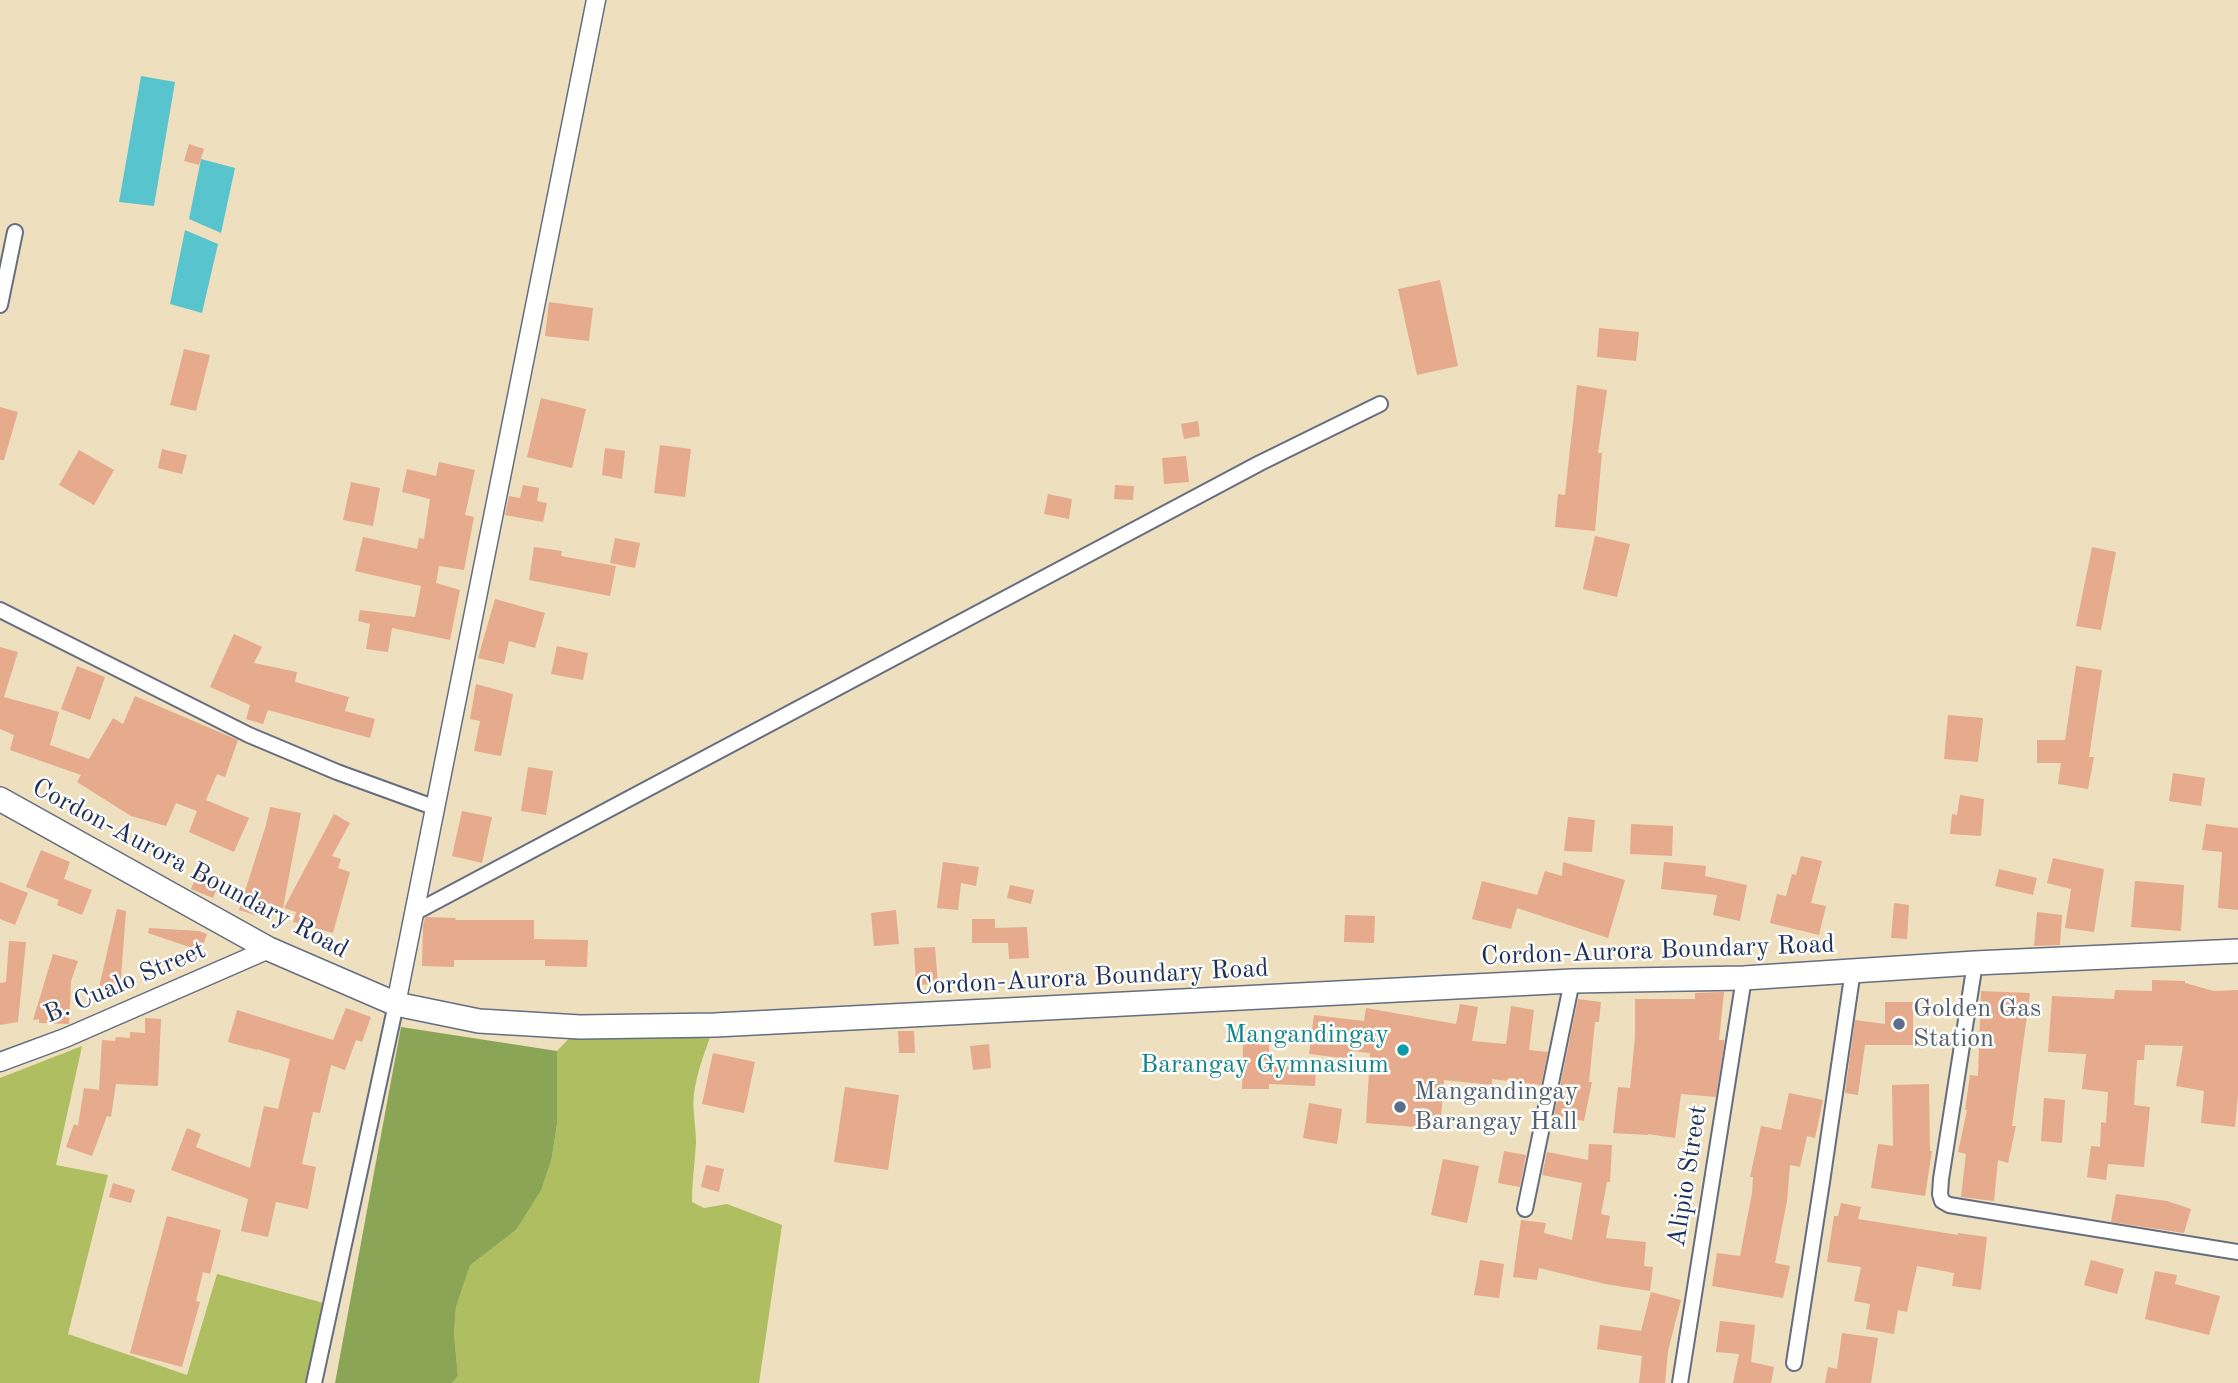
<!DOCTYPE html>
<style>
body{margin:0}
canvas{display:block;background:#eedfbe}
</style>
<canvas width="2238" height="1383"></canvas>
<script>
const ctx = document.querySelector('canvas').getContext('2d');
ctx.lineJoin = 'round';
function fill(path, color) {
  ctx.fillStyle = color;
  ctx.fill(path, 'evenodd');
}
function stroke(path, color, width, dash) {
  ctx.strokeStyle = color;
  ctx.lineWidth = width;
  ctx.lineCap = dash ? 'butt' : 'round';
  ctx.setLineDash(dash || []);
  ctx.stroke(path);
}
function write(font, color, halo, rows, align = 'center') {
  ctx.font = font + ' "Old Standard TT",serif';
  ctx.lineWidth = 5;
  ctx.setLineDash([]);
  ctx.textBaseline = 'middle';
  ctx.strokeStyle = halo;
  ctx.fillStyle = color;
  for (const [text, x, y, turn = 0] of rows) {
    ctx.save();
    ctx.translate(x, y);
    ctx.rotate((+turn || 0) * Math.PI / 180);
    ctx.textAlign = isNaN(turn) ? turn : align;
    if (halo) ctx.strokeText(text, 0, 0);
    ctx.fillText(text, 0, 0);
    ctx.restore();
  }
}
fill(new Path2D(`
 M715,1025c-8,20 -16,41 -20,62 -4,19 1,36 1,55 -1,20 -4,39 -4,60l12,6 23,-4 55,21 -23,158h-307l6,-7 -4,-42 2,-27 14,-43 46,-34 36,-73 5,-33v-73l23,-24z
 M82,1046l-26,119 52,10 -40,159 119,41 30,-101 114,31 -17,78h-314v-305z`), '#afbe61');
fill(new Path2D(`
 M401,1027l156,24v73l-5,33 -11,33 -25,40 -46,35 -14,42 -2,27 4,42 -6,7h-117z`), '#8ba557');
fill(new Path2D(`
 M141,76l34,6 -21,124 -35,-4z
 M201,159l34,9 -14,65 -32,-14z
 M185,230l33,14 -16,69 -32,-9z`), '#58c5ce');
fill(new Path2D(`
 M189,144l15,5 -5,16 -15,-4z
 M1440,280l18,86 -41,9 -19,-86z
 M549,302l44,6 -4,33 -44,-5z
 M1599,328l40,4 -3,29 -39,-4z
 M184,349l26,6 -14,56 -26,-6z
 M1577,385l30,5 -9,63h4l-7,78 -40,-4 3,-33 7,1z
 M541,398l45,11 -14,59 -45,-11z
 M0,407l18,5 -14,48h-4z
 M1198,421l2,15 -16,3 -3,-15z
 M660,445l31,4 -6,48 -31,-4z
 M605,448l20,3 -3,28 -20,-4z
 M162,449l25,6 -5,19 -24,-6z
 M79,450l35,20 -20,35 -35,-20z
 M1186,456l3,26 -25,2 -2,-26z
 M439,462l36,8 -10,45 9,2 -10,53 -25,-4 -3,17 24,7 -10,50 -58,-12 -4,24 -22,-3 4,-25 -12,-3 2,-11 55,7 6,-31 -66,-15 8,-34 54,12 2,-11 5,1 6,-40 -28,-7 5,-23 29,7z
 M351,482l29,6 -7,38 -30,-6z
 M523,485l16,3 -2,13 10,2 -4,19 -38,-7 4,-19 11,2z
 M1115,485l19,1 -1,14 -19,-1z
 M1048,494l24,5 -3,20 -25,-5z
 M1595,536l35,8 -13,53 -34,-8z
 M615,538l25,5 -5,25 -25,-5z
 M534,547l28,4 -1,5 55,10 -6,30 -81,-16z
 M2092,547l24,5 -15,78 -25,-4z
 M495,599l50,14 -10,35 -26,-7 -5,23 -26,-6z
 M234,634l28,13 -8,16 43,9 -2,10 54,15 -4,14 30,8 -5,19 -102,-28 -5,14 -17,-5 4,-14 -40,-18z
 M557,646l31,7 -5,27 -32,-6z
 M0,647l18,5 -14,45 55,15 -9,33 39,14 24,-41 10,6 12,-28 103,44 -13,37 -8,-3 -11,26 43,18 -15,34 -45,-20 8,-21 -21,-8 -10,23 -35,-10 -54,-34 4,-7 -71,-25 4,-15 -14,-6z
 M77,666l28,11 -15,43 -29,-11z
 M2076,666l26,4 -13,87h5l-6,32 -30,-5 3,-21h-24v-23h28z
 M476,684l37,10 -12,62 -27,-5 6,-30 -10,-2z
 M1948,715l35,3 -5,44 -34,-3z
 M528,767l25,4 -7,44 -25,-4z
 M2173,773l32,5 -4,28 -32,-5z
 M1960,795l24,4 -3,37 -31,-2 2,-20 5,1z
 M270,807l31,6 -18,95 -21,-6 -4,14 -19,-6 27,-85z
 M462,811l30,6 -10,46 -30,-7z
 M334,814l16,9 -18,33 9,3 -3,9 12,4 -17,61 -40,-11 3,-10 -12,-4z
 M1568,817l27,3 -3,32 -28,-1z
 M1631,824l42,2 -1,30 -42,-2z
 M2206,824l32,4v82l-20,-2 4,-56 -20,-2z
 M41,850l29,12 -6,17 28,11 -10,25 -25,-10 2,-5 -33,-13z
 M1801,856l21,5 -11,42 15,3 -7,29 -49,-12 7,-29 9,2 6,-22 4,1z
 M2053,858l51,11 -10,63 -29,-4 6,-39 -24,-6z
 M943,862l36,5 -3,19 -15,-3 -3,27 -21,-2z
 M1563,862l62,18 -17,58 -91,-30 -6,21 -39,-10 10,-38 55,14 8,-24 17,5z
 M1664,862l42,4 -1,10 42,9 -7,36 -27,-6 4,-20 -56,-6z
 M1999,869l38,9 -4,17 -38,-9z
 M199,871l21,10 -7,17 -22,-9z
 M2135,881l49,4 -3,46 -50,-4z
 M0,882l28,11 -13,32 -15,-6z
 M1010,885l24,5 -3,14 -24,-6z
 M1894,903l15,2 -2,34 -16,-1z
 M117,909l9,2 -5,66 -4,19 -19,-4z
 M896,910l3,34 -25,2 -3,-33z
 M2037,912l25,3 -2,30 -26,1z
 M1345,915l30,1 -1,27 -30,-1z
 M427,917l29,1 -1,2h79v19l54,1 -1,27 -42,-1v-6h-91v7l-32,-1 1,-40 2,-8z
 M972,919h23v9l32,-1 2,31 -20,1 -1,-16h-36z
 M149,928l50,3 8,3 -6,17 -53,-18z
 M9,941l17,1 -8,80 -18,3v-42l6,-1z
 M935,947l3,37 -22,1 -2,-37z
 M53,954l25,7 -7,20 -2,43 -30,-1v-4l-6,1z
 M2152,980l33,1v2l29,8 24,-1v105l-3,32 -34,-4 3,-32 -28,-5 7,-40 -38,-1 -1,15h-7l-3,45 16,2 -6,60 -36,-3 -2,16 -19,-3 4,-31 9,1 1,-25 5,1 2,-31 -26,-3 4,-35 -38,-2 4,-56 62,3 1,-9 37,1z
 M1981,991l49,2 -18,133h4l-8,37 -10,-3 -4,41 -33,-4 5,-43 -8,-2 9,-42h-2l5,-35 8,1z
 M1724,992l-5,48h5v5l-8,52 -35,-3 -6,44 -27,-4v1l-35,-2 5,-46 12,1 5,-51v-38h60v-6z
 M1578,999l23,3 -2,20h-4l-6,60h3l-8,39 -30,-6z
 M1885,1002h28v43h-48l-7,50 -13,-2 10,-73 30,4z
 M1460,1004l18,3 -6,34 34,3 5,-38 23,4 -5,40 19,2 -7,33 -49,-6v6l-48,-5 -4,49 -74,-6 4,-70 -19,-2 -1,8 -41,-5 5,-39 50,6 2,-13 90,16z
 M346,1008l25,9 -9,25 -6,-2 -11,30 -14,-5 -11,48 -7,-1 -11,52 14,3 -8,42 -32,-7 -8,35 -27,-6 7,-32 -77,-29 16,-42 14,6 -5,13 54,21 14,-62 14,3 12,-50 -33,-10v1l-29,-8 9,-32 96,30z
 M145,1018l16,1 -3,67 -42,-2 -5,33 -4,-1 -15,40 -26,-9 8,-23 4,2 6,-38 15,2 3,-50 13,1 1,-4 14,1v-6l15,1z
 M898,1031h16l1,22h-16z
 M989,1044l2,24 -18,2 -3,-24z
 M1243,1044h26v22l47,2 -1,18 -46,-2v5h-27z
 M713,1053l42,9 -11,51 -42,-9z
 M1929,1084l1,67h2l-7,45 -54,-8 7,-44 15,2 -1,-61z
 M845,1087l54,8 -11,75 -54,-8z
 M1789,1093l34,7 -8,38 -8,-2 -7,31 -10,-2 -3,36 -12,62 15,3 -7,32 -71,-12 5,-33 23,3 12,-63 1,-16h-3l11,-51 20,4z
 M2044,1098l21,2 -3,43 -21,-2z
 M1309,1103l33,6 -5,35 -34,-6z
 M1589,1144l23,1 -2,37h-3l-6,32 9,2 -4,22 40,4 -2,24 9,1 -3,24 -45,-7 -66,-16 -2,12 -24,-3 8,-57 25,3 -2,10 28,7 10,-57 -40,-8 5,-23 41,8z
 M1504,1151l22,4 -6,32 -22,-4z
 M1443,1159l36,7 -12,57 -36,-8z
 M706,1165l18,4 -5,23 -18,-5z
 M113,1183l22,7 -4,13 -22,-6z
 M2116,1194l51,7 24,8 -7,24 -73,-11z
 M1841,1203l20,4 -3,12 100,16v-2l29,4 -6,53 -29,-4 2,-13 -37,-7 -10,46 -9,-2 -4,24 -28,-5 4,-25 -16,-3 7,-34 -34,-5 7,-46h4z
 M167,1216l54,14 -11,44 -7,-2 -7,29 4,1 -18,65 -52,-14z
 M1480,1260l24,4 -5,34 -25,-3z
 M2091,1260l33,9 -7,25 -33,-9z
 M2155,1271l22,4 -2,9 45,12 -11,39 -64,-16z
 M1651,1292l30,8 -13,51 -3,32h-26l3,-27 -45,-7 3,-24 41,6z
 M1720,1321l35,4 -4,37 23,5 -3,16h-38l6,-29 -23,-2z
 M1842,1333l36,5 -7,45h-46l3,-16 9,2z`), '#e6aa8d');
const minor = new Path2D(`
 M0,305l15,-73
 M0,610l249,125 88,37 99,36
 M414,913l846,-450 120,-59
 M1975,963l-34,216 -1,15 2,7 7,4 289,47
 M1525,1209l47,-228
 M1794,1363l28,-181 31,-212
 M314,1383l82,-379
 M1680,1383l64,-405`);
const tertiary = new Path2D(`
 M396,1004l200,-1004
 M0,1062l65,-24 204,-89`);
const primary = new Path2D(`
 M0,799l269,150 127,55 83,17 101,6 135,-2 857,-44 172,-3 231,-15 263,-12`);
stroke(minor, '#656d80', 18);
stroke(tertiary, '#656d80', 21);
stroke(primary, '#656d80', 26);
stroke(minor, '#fff', 14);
stroke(tertiary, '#fff', 18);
stroke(primary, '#fff', 23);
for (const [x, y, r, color] of [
 [1899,1024,7,"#5c6f8a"],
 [1403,1050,7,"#0f9aa8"],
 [1400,1107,7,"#5c6f8a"]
]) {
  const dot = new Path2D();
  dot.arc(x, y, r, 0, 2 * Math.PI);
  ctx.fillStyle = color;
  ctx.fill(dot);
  stroke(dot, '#fdfcf7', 2.5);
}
write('26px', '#1b2f5e', '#fdfcf7', [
 ["Cordon-Aurora Boundary Road",190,869,28],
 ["Cordon-Aurora Boundary Road",1658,951,-2],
 ["Cordon-Aurora Boundary Road",1092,978,-3],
 ["B. Cualo Street",125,983,-23],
 ["Alipio Street",1688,1176,-81]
]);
write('26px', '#4e5e75', '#fdfcf7', [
 ["Golden Gas",1913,1009],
 ["Station",1913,1039],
 ["Mangandingay",1414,1092],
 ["Barangay Hall",1414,1122]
], 'left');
write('26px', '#0d838f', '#fdfcf7', [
 ["Mangandingay",1389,1035],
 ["Barangay Gymnasium",1389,1065]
], 'right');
</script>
